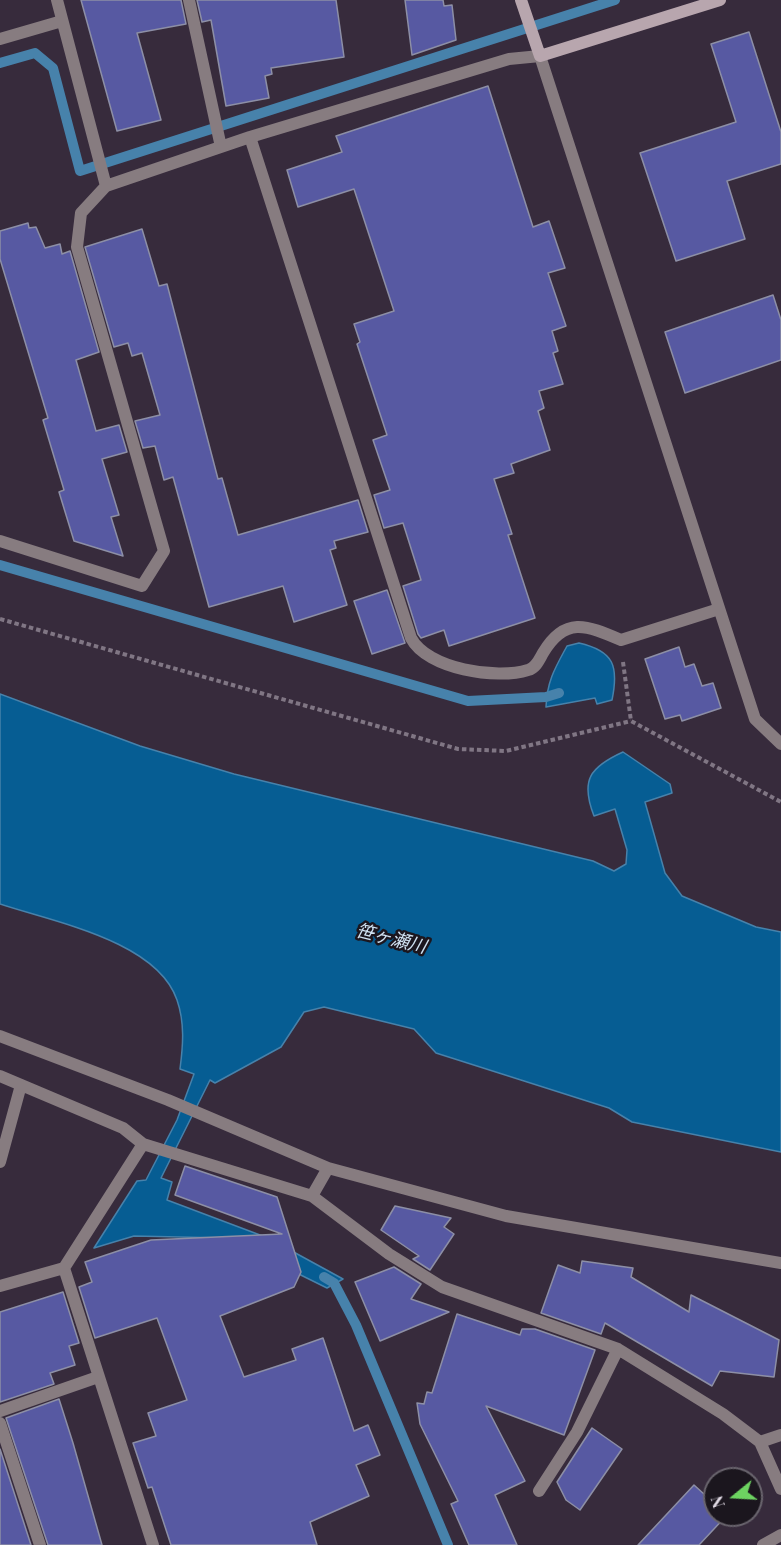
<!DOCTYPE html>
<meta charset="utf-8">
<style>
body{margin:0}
#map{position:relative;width:781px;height:1545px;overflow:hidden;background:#372b3c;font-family:"Playfair Display",serif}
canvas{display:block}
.north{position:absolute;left:703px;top:1467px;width:60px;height:60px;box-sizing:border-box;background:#1b161e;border:2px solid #69646d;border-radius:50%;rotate:252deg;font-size:16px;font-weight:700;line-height:24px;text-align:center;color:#dfd8e3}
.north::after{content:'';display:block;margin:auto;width:21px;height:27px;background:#6dd361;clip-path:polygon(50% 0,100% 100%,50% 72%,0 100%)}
</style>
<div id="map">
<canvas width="781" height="1545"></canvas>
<div class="north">N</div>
</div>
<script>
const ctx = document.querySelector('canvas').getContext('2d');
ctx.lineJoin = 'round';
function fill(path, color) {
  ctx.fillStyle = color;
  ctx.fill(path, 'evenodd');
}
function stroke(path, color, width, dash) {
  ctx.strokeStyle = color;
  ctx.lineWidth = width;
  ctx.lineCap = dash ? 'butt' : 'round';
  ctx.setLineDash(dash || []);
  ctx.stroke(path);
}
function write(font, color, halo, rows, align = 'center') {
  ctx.font = font + ' "Playfair Display","Noto Sans JP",serif';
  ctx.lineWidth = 5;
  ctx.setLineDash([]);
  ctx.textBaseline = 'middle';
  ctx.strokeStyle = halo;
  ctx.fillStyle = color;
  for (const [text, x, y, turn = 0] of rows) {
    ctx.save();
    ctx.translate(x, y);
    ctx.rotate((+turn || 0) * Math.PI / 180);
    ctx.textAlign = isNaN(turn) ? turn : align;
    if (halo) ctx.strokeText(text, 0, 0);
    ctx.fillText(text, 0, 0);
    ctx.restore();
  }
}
const water = new Path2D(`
 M579,643c35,8 40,23 33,57l-15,4 -2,-6 -49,9c1,-26 9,-39 21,-61z
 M0,694l140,52 94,28 359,87 21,10 12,-7 1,-14 -12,-41 -21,7c-14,-36 -4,-49 29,-64l47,32 2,9 -27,9 20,71 17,23 74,31 25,5v220l-149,-30 -23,-14 -173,-55 -22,-24 -90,-22 -20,5 -23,35 -66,36 -5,-3 -49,98 11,4 -5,18 101,38 75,41 -16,9 -101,-50 -92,-2 -40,12 43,-67 9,-1 31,-60 17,-46 -14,-5c3,-23 5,-46 -3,-69 -20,-59 -123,-78 -177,-96z`);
fill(water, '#065d93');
stroke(water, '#4782ab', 1.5);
stroke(new Path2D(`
 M0,63l35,-10 18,15 27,103 535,-171
 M0,565l468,136 78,-4 13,-4
 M324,1277l10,6 22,42 92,220`), '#4782ab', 10);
const building = new Path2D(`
 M81,0h100l5,24 -49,9 24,87 -44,11z
 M197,0h139l8,57 -73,11 1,6 -7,2 4,22 -43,8 -15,-86 -9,2z
 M405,0h38l1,6 8,-1 4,35 -44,15z
 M749,32l32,100v32l-54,17 18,58 -69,22 -36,-108 96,-31 -25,-78z
 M488,86l45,141 16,-6 16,47 -17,5 18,53 -14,5 6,20 -5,2 10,31 -24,7 5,17 -6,3 12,39 -39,14 3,9 -20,6 18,55 -4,1 27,83 -86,28 -5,-16 -23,8 -3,-4 -15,-48 18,-6 -18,-57 -19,5 -10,-33 16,-5 -17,-50 14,-5 -30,-91 3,-2 -6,-18 40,-13 -40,-122 -56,18 -11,-37 55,-18 -6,-16z
 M28,223l1,5 7,-1 9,21 15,-4 2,10 8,-3 29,101 -23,8 20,71 23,-6 8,27 -25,7 17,56 -8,2 12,39 -49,-15 -15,-49 5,-2 -21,-70 5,-2 -48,-159v-28z
 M142,229l17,57 8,-2 51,195 4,-1 16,57 120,-35 10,32 -34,9 2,7 -6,2 17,55 -53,17 -11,-36 -74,21 -36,-130 -9,3 -9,-34 -12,2 -8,-27 25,-6 -18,-62 -10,3 -4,-13 -14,4 -29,-100z
 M773,295l8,25v40l-96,33 -20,-61z
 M387,590l18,53 -33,11 -18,-53z
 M679,647l6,20 9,-3 8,22 11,-3 8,25 -39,13 -2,-6 -15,4 -20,-60z
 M185,1166l92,31 24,75 -7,15 -74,29 24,61 52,-17 -4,-11 31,-11 31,93 14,-6 12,30 -24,10 13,31 -59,26 7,23h-146l-19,-58 -4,1 -15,-45 23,-7 -8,-23 39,-13 -30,-82 -62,20 -16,-51 13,-5 -7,-20 66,-22 131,-6 -107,-39z
 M395,1206l56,12 -7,9 10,7 -24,36 -17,-11 6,-3 -38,-26z
 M582,1261l51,7 -2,9 58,35 2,-17 88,45 -5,37 -54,-6 -8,15 -107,-63 -4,11 -60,-21 17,-48 22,8z
 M394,1267l27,17 -10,15 38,13 -69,29 -25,-59z
 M63,1292l16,51 -10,3 6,19 -25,8 4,11 -54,18v-90z
 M457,1314l63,21 2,-6h13l60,21 -31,85 -78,-29 39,75 -30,14 22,50h-48l-18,-41 7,-3 -38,-77 -3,-21 7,1 3,-12 5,1z
 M59,1399l14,44 29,102h-54l-42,-127z
 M592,1428l30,21 -42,61 -14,-10 -9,-18z
 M0,1449l31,96h-31z
 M694,1485l21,19v11h12l-28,30h-61z`);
fill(building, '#5759a2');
stroke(building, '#8d8fa6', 1.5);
stroke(new Path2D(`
 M0,619l458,130 48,2 125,-30
 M623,662l8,59 150,81`), '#807684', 4, [4.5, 3]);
stroke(new Path2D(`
 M57,0l49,186
 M189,0l32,147
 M0,39l62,-18
 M250,137l161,501c16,31 86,42 117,32 8,-2 11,-10 15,-17 22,-37 43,-28 78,-13l98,-31
 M0,541l142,45 22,-35 -87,-304 4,-34 25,-27 144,-49 259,-78 31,-3 215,663 26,25
 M0,1036l168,64 160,68 178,48 275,47
 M0,1076l123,52 20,16
 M0,1162l21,-77
 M328,1168l-16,28 77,58 53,33 176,62 105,65 37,28 21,47
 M64,1268l89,277
 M0,1286l64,-18 79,-124 169,52
 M0,1411l98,-34
 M0,1423l40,122
 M760,1442l21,-7
 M539,1491l38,-59 41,-83
 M763,1545l18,-10`), '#877c80', 12);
stroke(new Path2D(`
 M521,0l19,56 180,-56`), '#b8a6ae', 12);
write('italic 18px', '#d0e2f2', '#1b161e', [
 ["笹ヶ瀬川",391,939,14]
]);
</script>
